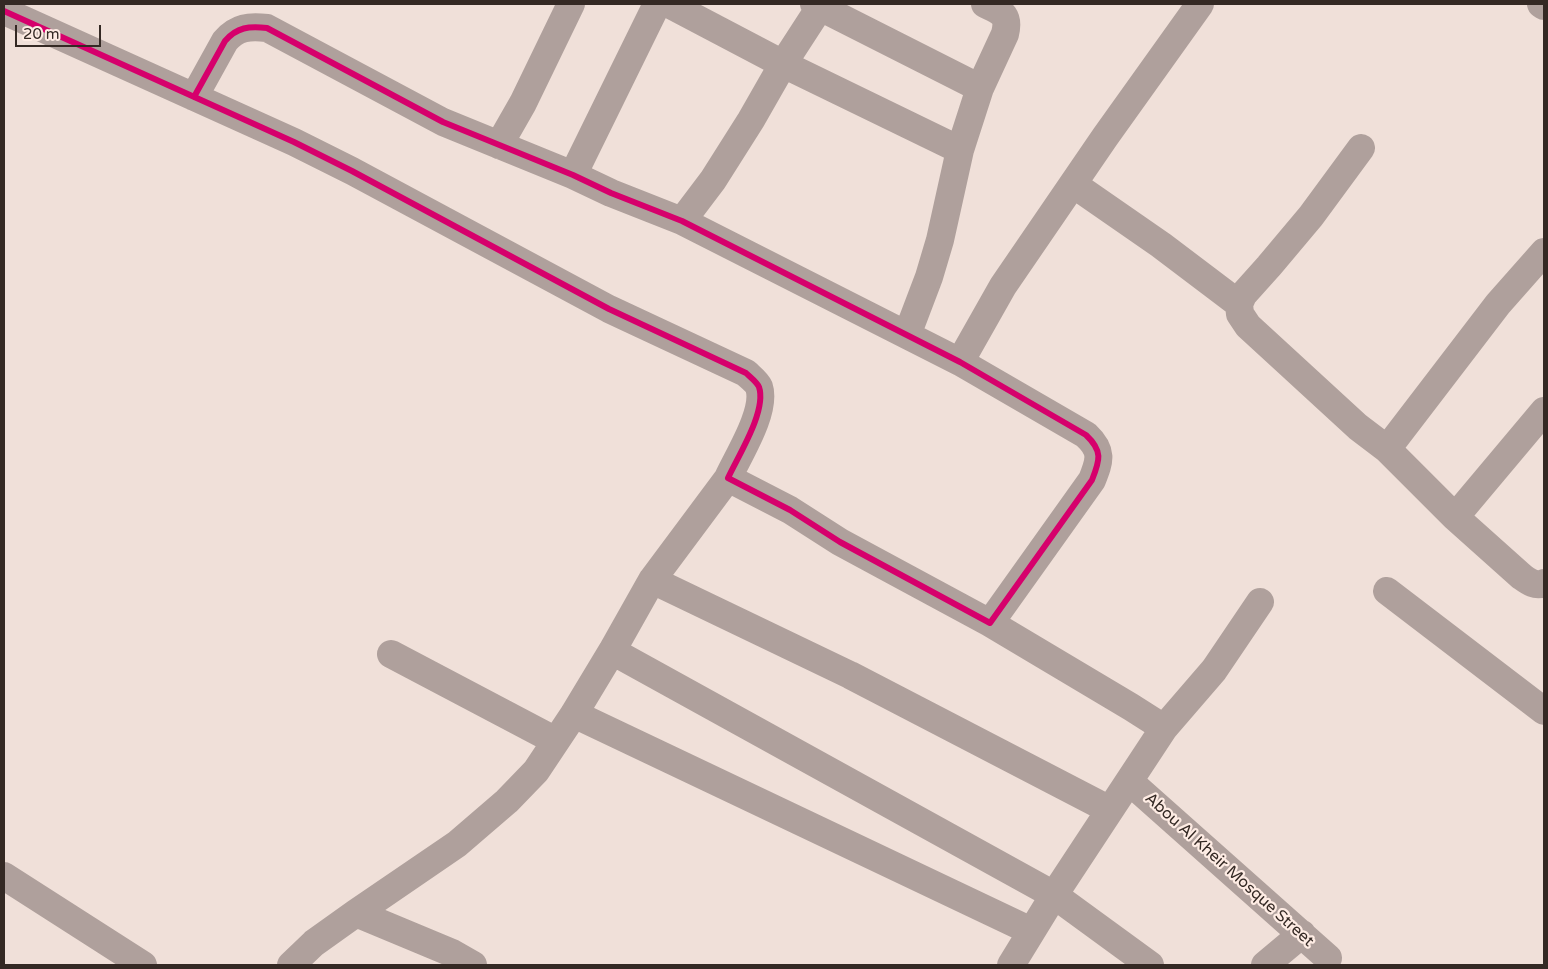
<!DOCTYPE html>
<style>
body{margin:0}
#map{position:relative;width:1548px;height:969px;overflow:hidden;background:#f0e0d9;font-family:"Varela Round",sans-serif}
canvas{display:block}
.frame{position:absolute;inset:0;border:5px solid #342924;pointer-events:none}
.scale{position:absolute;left:15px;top:25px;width:86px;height:22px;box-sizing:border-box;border:2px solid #342924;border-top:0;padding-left:6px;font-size:15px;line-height:18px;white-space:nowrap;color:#342924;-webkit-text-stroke:4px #feece4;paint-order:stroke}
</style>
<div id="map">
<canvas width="1548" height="969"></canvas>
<div class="frame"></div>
<div class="scale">20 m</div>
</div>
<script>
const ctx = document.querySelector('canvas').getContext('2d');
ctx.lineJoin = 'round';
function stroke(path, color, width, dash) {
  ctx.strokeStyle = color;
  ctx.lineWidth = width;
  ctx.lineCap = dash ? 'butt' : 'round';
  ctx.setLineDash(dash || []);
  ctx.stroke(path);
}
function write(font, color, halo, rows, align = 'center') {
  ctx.font = font + ' "Varela Round",sans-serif';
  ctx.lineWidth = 4.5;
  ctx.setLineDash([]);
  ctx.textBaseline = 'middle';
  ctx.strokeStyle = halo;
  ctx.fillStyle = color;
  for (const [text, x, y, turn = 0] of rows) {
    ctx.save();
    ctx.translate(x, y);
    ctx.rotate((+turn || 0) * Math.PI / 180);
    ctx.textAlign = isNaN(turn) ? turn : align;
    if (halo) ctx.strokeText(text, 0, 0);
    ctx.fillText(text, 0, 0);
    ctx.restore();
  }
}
stroke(new Path2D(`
 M669,4l114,60 177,86
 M814,4l166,84
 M1541,4l3,2
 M4,11l290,131 58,29 257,138 137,64c4,4 11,9 13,14 8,24 -21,69 -31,91l62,32 50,32 150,81 102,-143c8,-20 11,-29 -6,-45l-126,-73 -278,-141 -71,-28 -38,-18 -130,-53 -176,-94c-18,-2 -30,-1 -42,13l-31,56
 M499,145l24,-42 48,-99
 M1361,148l-50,68 -42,50 -26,29 -4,9 1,10 8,12 110,101 29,22 111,-145 46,-52
 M573,175l84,-171
 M1073,184l88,61 78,59
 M682,221l31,-41 38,-60 32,-56 37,-57
 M907,335l22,-58 11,-37 20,-90 20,-62 25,-54c5,-20 -4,-22 -20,-30
 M960,362l43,-76 102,-149 95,-133
 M1387,449l68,68 66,59c7,5 14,11 23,7
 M1455,517l89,-106
 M652,580l198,95 260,135
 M1387,591l157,120
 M990,623l141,84 33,21
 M612,651l442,244 96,70
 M391,654l165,87
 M574,714l457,217
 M1130,782l198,176
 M4,876l139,89
 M356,913l96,40 21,12
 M291,965l23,-22 42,-30 101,-69 50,-43 29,-30 38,-57 38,-63 40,-71 76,-102
 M1011,965l43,-70 110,-167 50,-58 46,-68
 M1265,965l37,-31`), '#afa09c', 28);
stroke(new Path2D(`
 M4,11l290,131 58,29 257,138 137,64c4,4 11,9 13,14 8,24 -21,69 -31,91l62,32 50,32 150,81 102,-143c8,-20 11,-29 -6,-45l-126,-73 -278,-141 -71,-28 -38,-18 -130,-53 -176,-94c-18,-2 -30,-1 -42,13l-31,56`), '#d6006c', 6);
write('16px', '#342924', '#feece4', [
 ["Abou Al Kheir Mosque Street",1229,870,42]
]);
</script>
